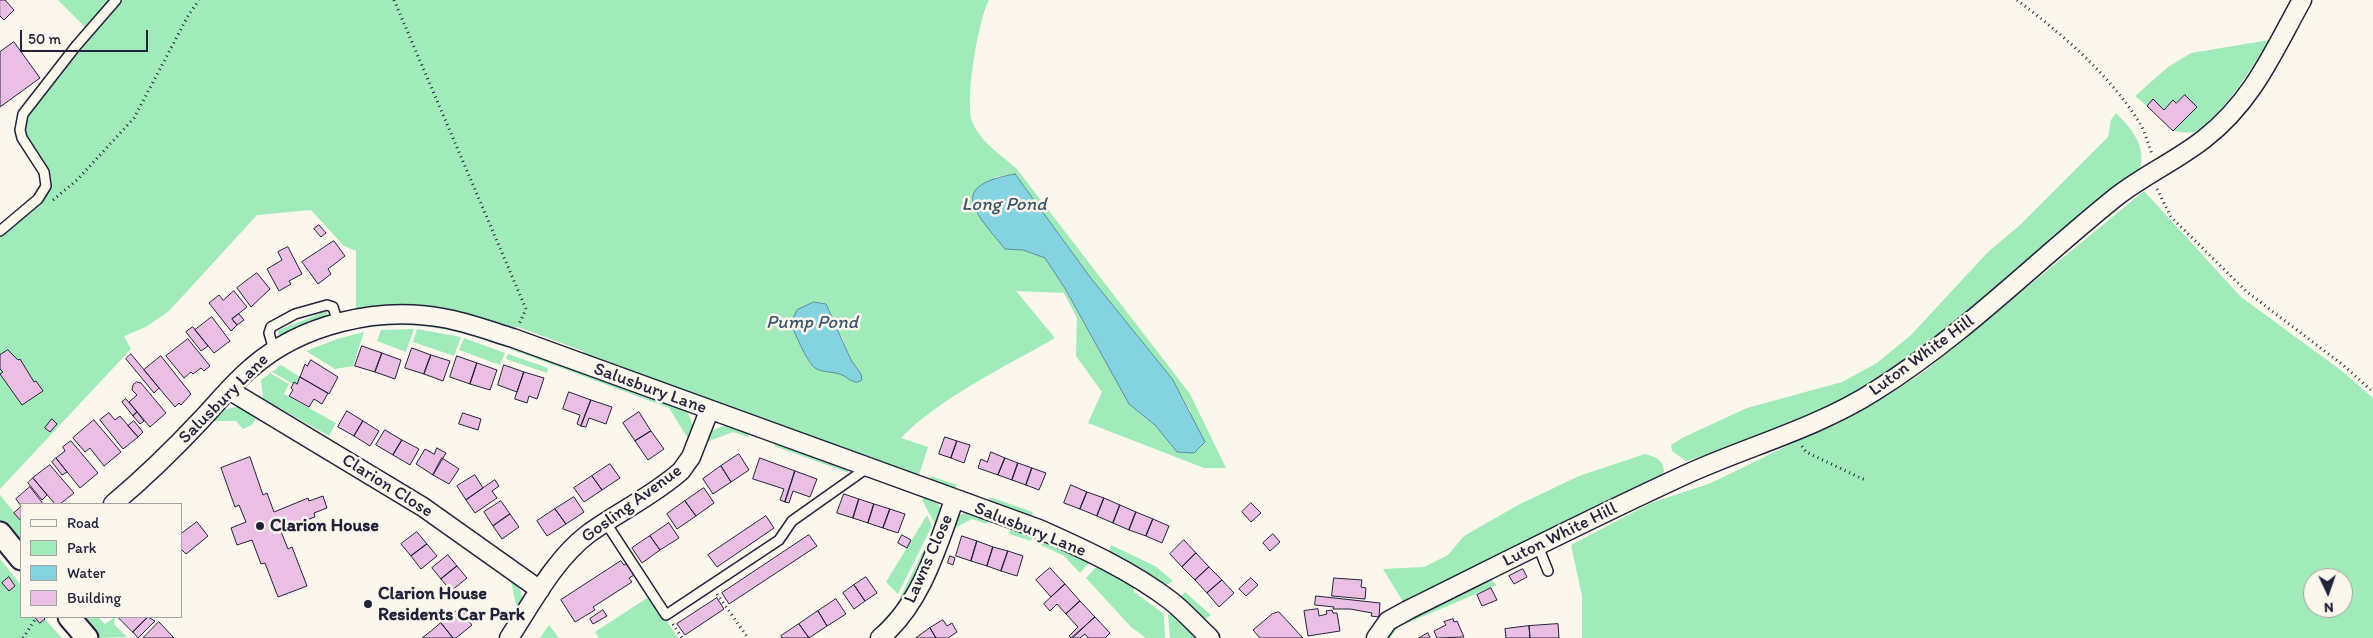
<!DOCTYPE html>
<style>
body{margin:0}
#map{position:relative;width:2373px;height:638px;overflow:hidden;background:#fbf7ec;font-family:Itim,sans-serif}
canvas{display:block}
.legend{position:absolute;left:20px;top:503px;width:162px;height:115px;box-sizing:border-box;background:#fbf7ec;border:1px solid #a4a2a5;margin:0;padding:6px 9px;list-style:none;font-size:15px;color:#22223b}
.legend li{display:flex;align-items:center;gap:10px;height:25px}
.legend b{width:25px;border:1px solid #a4a2a5}
.north{position:absolute;left:2303px;top:568px;width:50px;height:50px;box-sizing:border-box;background:#fbf7ec;border:1px solid #a4a2a5;border-radius:50%;rotate:177deg;font-size:14px;font-weight:700;line-height:20px;text-align:center;color:#22223b}
.north::after{content:'';display:block;margin:auto;width:18px;height:22px;background:#22223b;clip-path:polygon(50% 0,100% 100%,50% 72%,0 100%)}
.scale{position:absolute;left:20px;top:30px;width:128px;height:22px;box-sizing:border-box;border:2px solid #22223b;border-top:0;padding-left:6px;font-size:15px;line-height:18px;white-space:nowrap;color:#22223b;-webkit-text-stroke:4px #fbf7ec;paint-order:stroke}
</style>
<div id="map">
<canvas width="2373" height="638"></canvas>
<ul class="legend">
<li><b style="height:6px;background:#fbf7ec"></b>Road</li>
<li><b style="height:14px;background:#a1eab9"></b>Park</li>
<li><b style="height:14px;background:#84d3e0"></b>Water</li>
<li><b style="height:14px;background:#ebbfe4"></b>Building</li>
</ul>
<div class="north">N</div>
<div class="scale">50 m</div>
</div>
<script>
const ctx = document.querySelector('canvas').getContext('2d');
ctx.lineJoin = 'round';
function fill(path, color) {
  ctx.fillStyle = color;
  ctx.fill(path, 'evenodd');
}
function stroke(path, color, width, dash) {
  ctx.strokeStyle = color;
  ctx.lineWidth = width;
  ctx.lineCap = dash ? 'butt' : 'round';
  ctx.setLineDash(dash || []);
  ctx.stroke(path);
}
function write(font, color, halo, rows, align = 'center') {
  ctx.font = font + ' Itim,sans-serif';
  ctx.lineWidth = 5;
  ctx.setLineDash([]);
  ctx.textBaseline = 'middle';
  ctx.strokeStyle = halo;
  ctx.fillStyle = color;
  for (const [text, x, y, turn = 0] of rows) {
    ctx.save();
    ctx.translate(x, y);
    ctx.rotate((+turn || 0) * Math.PI / 180);
    ctx.textAlign = isNaN(turn) ? turn : align;
    if (halo) ctx.strokeText(text, 0, 0);
    ctx.fillText(text, 0, 0);
    ctx.restore();
  }
}
fill(new Path2D(`
 M58,0h51l-24,27z
 M121,0h868c-11,21 -24,99 -17,121 8,21 28,33 44,47l174,226 36,74h-22l-116,-45 14,-31 -26,-36 1,-38 -13,-25 -48,-2 39,47c-47,27 -117,61 -154,100l27,9 -10,31 -330,-118 -5,-9 -65,-24 -15,2 -147,-17v-61l-12,-5 -33,-36 -54,5 -88,96 -23,16 -22,9 7,13 -131,140v-120l3,3 -2,2 21,31 21,-14 -7,-10 -2,1 -14,-23 -2,1 -10,-10 -8,5v-118c15,-13 39,-30 48,-47 12,-21 -19,-37 -23,-55 -1,-7 1,-13 2,-20zM1015,174l75,103 83,103 18,32 -14,40 -22,-27 -26,-21 -63,-114 -21,-32 -22,-8 -19,-2 -32,-43 24,-28zM821,302l8,7 5,16 8,12 9,23 10,14 -7,9 -11,-8 -27,-7 -7,-6 -14,-29z
 M2269,40c-13,22 -50,81 -72,91 -7,3 -17,1 -24,0l24,-24 -12,-12 -9,8 -3,-3 -9,10 -17,-4 -12,-10 33,-29 23,-14z
 M2116,113c19,19 33,37 21,64l-226,182 -43,27 -43,23 -106,42 -33,10 -14,-10 -1,-6 13,-8 63,-29 95,-26 35,-19 34,-28 77,-83 31,-26 89,-89 3,-17z
 M2144,191l97,106 101,74 31,27v240h-791v-42l-11,-51 80,-42 60,-20 166,-81 48,-31zM2313,578h30v30h-30z
 M326,311l3,6 -46,20 -5,-3 1,-4z
 M387,323h30l44,5 46,16 -2,3c-49,-17 -82,-26 -135,-20v-3z
 M414,329l-8,23 -29,-11 4,-11z
 M417,329l44,8 -7,19 -41,-14z
 M364,332l-11,34 -18,3 -29,-18 31,-12z
 M464,338l41,15 -5,12 -41,-15z
 M512,346l175,64 6,16 -3,16 -21,-34 -159,-59z
 M508,354l40,14 -1,5 -41,-14z
 M281,365l19,12 -3,7h-4l-21,-12z
 M270,373l19,11 -5,10 52,29 -7,13 -66,-37 -2,-19z
 M235,407h6l16,9 -5,9 -9,4 -7,-8h-24l12,-11z
 M726,425l22,7 1,5 -16,-5 -29,11 7,-12z
 M776,442l70,26 3,5 -75,-27z
 M1645,454c11,3 19,6 19,18l-20,17 -239,116 -22,-36 41,-2 24,-12 16,-19 54,-31 61,-29z
 M931,476l26,9 -3,7 -26,-9z
 M0,495l21,26v23l-21,-17z
 M924,497c17,5 19,11 15,29l-4,-2 -13,-24z
 M990,497l43,15 -3,7 -42,-15z
 M967,512l22,8 -2,4 -15,-5 -19,10 3,-12z
 M927,515l5,11 -34,68 -12,-12z
 M935,527l3,1 -28,66 -32,40 -3,-5 21,-23z
 M1011,527l22,8 -2,6 -22,-7z
 M1042,539l49,22 -11,12 -16,-17 -25,-12z
 M1111,545l44,21 18,15 -11,7 -54,-34z
 M0,559l21,26v32h22l19,21h-62z
 M1098,565l36,20v7l30,22 1,24h-19l-15,-11 -45,-49z
 M510,577c14,13 14,21 8,37z
 M1490,579l7,6 -99,42 -8,11h-8l13,-14z
 M1185,592l26,23 -9,7 -24,-22z
 M650,596l28,42h-79l-4,-6z
 M1173,613l25,25h-28l-2,-23z
 M77,617h21l7,7 10,-7 -1,7 13,13 -31,1z
 M549,625l10,13h-19z`), '#a1eab9');
const water = new Path2D(`
 M1015,174l75,103 83,103 32,62 -11,11 -17,-1 -22,-27 -26,-21 -63,-114 -21,-32 -22,-8 -18,-1c-31,-38 -58,-63 10,-75z
 M814,302l12,2 25,56 10,14 1,6c-8,6 -13,-2 -20,-5 -9,-4 -19,-2 -27,-7 -8,-6 -20,-34 -24,-45l6,-13z`);
fill(water, '#84d3e0');
stroke(water, '#5d8c9e', 1);
const building = new Path2D(`
 M0,0h5l9,10 -10,10 -4,-4z
 M14,42l26,36 -40,29v-55z
 M2185,95l12,12 -24,24 -26,-25 6,-7 11,11 9,-10 3,3z
 M319,225l7,8 -5,4 -7,-8z
 M334,241l11,15 -17,13 3,5 -13,10 -16,-22z
 M288,247l14,27 -13,7 2,3 -12,7 -12,-22 15,-9 -4,-8z
 M257,273l13,16 -19,18 -14,-19z
 M234,291l13,16 -15,12 5,6 -6,6 -22,-28 10,-8 4,5z
 M239,314l5,6 -7,5 -5,-6z
 M212,317l18,24 -16,12 -19,-23z
 M193,327l15,19 -7,5 -15,-19z
 M188,339l22,27 -6,5 -3,-3 -8,6 -2,-2 -7,6 -18,-22z
 M362,346l20,7 -7,19 -20,-6z
 M412,348l19,7 -7,19 -19,-6z
 M8,350l10,10 2,-1 14,23 2,-1 7,10 -21,14 -22,-31 3,-2 -3,-3v-14z
 M382,353l19,7 -6,19 -20,-7z
 M131,354l28,34 -5,5 -28,-34z
 M431,355l19,6 -7,20 -19,-7z
 M161,356l30,38 -10,11 -2,-2 -4,4 -31,-37z
 M457,356l20,7 -7,21 -20,-7z
 M311,360l27,17 -9,17 -29,-17 5,-13 2,2z
 M477,363l20,7 -7,20 -20,-6z
 M504,365l20,7 -7,20 -19,-7z
 M524,372l20,6 -7,21 -8,-3 -2,7 -12,-4z
 M300,377l28,16 -6,11 -8,-5 -5,8 -20,-11 4,-6 -2,-2 3,-6 3,2z
 M137,382l4,1 25,30 -16,14 -21,-25 8,-7 -5,-5 1,-5z
 M569,392l22,8 -10,26 -4,-2 3,-9 -17,-6z
 M126,399l11,13 -4,4 -11,-14z
 M591,400l21,7 -6,17 -17,-6 -3,9 -5,-1z
 M347,411l16,10 -9,15 -16,-9z
 M137,412l7,9 -4,3 -7,-8z
 M639,412l12,19 -16,10 -12,-18z
 M109,413l6,7 5,-4 18,21 -15,12 -23,-29z
 M463,413l18,6 -3,11 -19,-6z
 M52,419l5,5 -7,8 -5,-4z
 M94,420l27,32 -17,14 -14,-18 -5,4 -12,-14z
 M134,421l9,11 -5,5 -10,-11z
 M363,421l16,10 -9,15 -16,-10z
 M385,430l17,10 -9,15 -17,-10z
 M651,431l13,18 -16,11 -13,-19z
 M945,437l12,4 -6,17 -12,-4z
 M402,440l17,9 -9,16 -17,-10z
 M71,441l27,32 -18,15 -24,-30 9,-7 -2,-4z
 M957,441l13,4 -6,18 -13,-5z
 M437,448l9,5 -13,22 -17,-11 9,-15 9,5z
 M991,452l14,6 -7,17 -20,-7 3,-9 6,3z
 M739,454l10,16 -18,12 -10,-16z
 M250,457l13,38 4,-2 7,19 34,-14 1,3 14,-5 4,12 -13,5 1,4 -35,12 8,20 4,-2 15,39 -29,11 -13,-34 -4,1 -9,-24 -15,5 -6,-17 15,-6 -7,-17 -4,2 -14,-39z
 M56,458l11,14 -5,3 -10,-13z
 M442,458l17,11 -10,15 -16,-9z
 M760,458l35,13 -10,31 -5,-2 4,-11 -31,-10z
 M1005,458l13,5 -6,17 -14,-5z
 M1018,463l14,5 -6,17 -14,-5z
 M610,464l10,14 -18,12 -10,-14z
 M50,465l24,28 -14,11h-5l-22,-26z
 M721,466l10,16 -18,12 -10,-15z
 M1032,468l14,5 -7,17 -13,-5z
 M795,471l22,8 -7,18 -17,-6 -4,12 -4,-1z
 M475,475l8,13 -17,12 -9,-14z
 M592,476l10,14 -18,12 -10,-14z
 M33,478l14,17 -5,5 -14,-17z
 M495,480l4,6 -7,5 5,7 -22,15 -9,-13z
 M1071,485l16,7 -7,17 -16,-6z
 M30,487l11,14 2,3 -22,2 -5,-7z
 M704,488l10,15 -18,13 -11,-15z
 M1087,492l17,6 -7,18 -17,-7z
 M844,494l15,5 -6,19 -16,-5z
 M574,497l10,15 -18,12 -11,-15z
 M1104,498l16,7 -7,18 -16,-7z
 M859,499l15,5 -6,19 -15,-5z
 M501,501l9,13 -17,12 -9,-14z
 M685,501l11,15 -19,13 -10,-15z
 M1251,503l10,10 -10,9 -9,-10z
 M874,504l16,5 -7,19 -15,-5z
 M1120,505l16,7 -7,18 -16,-7z
 M21,507v14l-7,-8z
 M555,509l11,15 -19,12 -10,-15z
 M890,509l15,5 -7,19 -15,-5z
 M1136,512l17,7 -7,17 -17,-6z
 M510,514l9,13 -17,12 -9,-13z
 M766,516l8,12 -57,39 -9,-12z
 M1153,519l16,7 -7,17 -16,-7z
 M197,522l11,14 -22,18 -5,-5v-15z
 M669,523l10,15 -19,12 -10,-14z
 M417,532l10,12 -16,12 -10,-12z
 M1273,534l7,8 -10,9 -7,-8z
 M809,535l8,11 -88,58 -7,-11z
 M902,535l9,5 -4,8 -9,-5z
 M650,536l10,14 -18,13 -10,-15z
 M962,536l15,5 -6,20 -15,-5z
 M1184,540l12,13 -14,14 -12,-13z
 M977,541l16,6 -6,19 -16,-5z
 M427,544l10,12 -16,13 -10,-13z
 M993,547l15,4 -7,20 -14,-5z
 M1008,551l15,5 -6,20 -16,-5z
 M1196,553l13,14 -14,13 -13,-13z
 M448,555l9,11 -16,13 -9,-11z
 M950,556l5,2 -2,7 -5,-2z
 M621,561l3,4 4,-3 8,12 -7,4 3,4 -39,25 2,3 -20,12 -14,-22z
 M457,566l10,12 -16,13 -10,-12z
 M1209,567l13,13 -15,13 -12,-13z
 M1050,568l15,16 -14,13 -15,-17z
 M1523,569l4,8 -13,7 -5,-8z
 M9,577l6,9 -6,5 -7,-8z
 M866,577l11,16 -12,8 -11,-16z
 M1251,578l7,7 -12,11 -7,-7z
 M1334,578l28,2 -1,7 5,1 -1,11 -33,-3z
 M1222,580l12,13 -15,14 -12,-14z
 M1065,584l15,17 -14,13 -9,-10 -7,7 -6,-7z
 M854,585l11,16 -11,8 -11,-16z
 M1491,588l6,12 -15,6 -5,-11z
 M1316,596l64,7 -1,14 -8,-1 1,-3 -22,-4h-17l1,-2 -19,-2z
 M717,598l7,11 -39,26 -8,-11z
 M836,599l10,15 -19,12 -9,-15z
 M1080,601l15,16 -24,21 -2,-2 9,-9 -12,-13z
 M463,606l9,11 -4,3 4,5 -16,13h-3l-12,-15z
 M1318,609l1,7 8,-2 -1,-3 6,-1 1,3h4l3,18 -32,5 -4,-25z
 M603,610l4,6 -14,8 -3,-5z
 M818,611l9,15 -18,12 -10,-14z
 M1279,612l24,26h-43l-7,-8 19,-16z
 M35,617h8l2,2 -5,4z
 M118,617h30l-15,15z
 M148,617l7,4 -17,17 -5,-6z
 M1095,617l15,16 -5,5h-17l-3,-4 -5,4h-7z
 M1453,619l1,3 3,-1 7,16 -27,1 -3,-7 12,-6 -2,-3z
 M943,620l4,6 5,-3 5,9 -9,6h-12l-6,-10z
 M159,622l15,16h-31z
 M441,623l12,15h-31l9,-7z
 M799,624l10,14h-27l-1,-2z
 M1558,624l1,14h-29l-1,-12z
 M1529,626l1,12h-24l-1,-9z
 M930,628l6,10h-20z
 M1428,633l2,5h-11z`);
fill(building, '#ebbfe4');
stroke(building, '#22223b', 1);
const service = new Path2D(`
 M0,231l38,-32 8,-13 -2,-14 -22,-34 -2,-8 3,-16 53,-68 40,-46
 M274,350l-5,-17 2,-6 24,-13 32,-9 6,2 5,16
 M606,523l60,92 113,-75 13,-19 75,-53
 M1538,546l10,25`);
const minor = new Path2D(`
 M229,390l194,117 117,83
 M113,504c31,-26 60,-54 88,-84 16,-17 32,-37 50,-52 50,-44 127,-62 192,-50 24,4 47,13 70,20l526,191c45,20 93,42 132,72 14,11 26,25 39,37
 M509,638c23,-35 45,-78 79,-104 30,-22 65,-38 93,-63l10,-14 18,-46
 M880,638c41,-34 57,-90 74,-138
 M1376,638l12,-17 20,-11c93,-46 185,-93 279,-136 62,-28 130,-46 188,-83 88,-55 160,-129 241,-194 28,-22 60,-36 88,-58 49,-38 69,-87 98,-139`);
const tertiary = new Path2D(`
 M0,533l21,26
 M69,617l18,21`);
stroke(service, '#22223b', 12);
stroke(minor, '#22223b', 21);
stroke(tertiary, '#22223b', 25);
stroke(new Path2D(`
 M394,0l132,309 -7,15
 M2017,0c45,34 92,74 122,122 6,9 9,22 13,32
 M2157,189l14,28 76,75 96,73 30,27
 M53,200l24,-20 57,-62 54,-102 11,-16
 M1802,446l4,6 61,29
 M717,594l31,44
 M673,624l9,14
 M23,638l13,-20`), '#22223b', 3, [1, 4]);
stroke(service, '#fbf7ec', 9);
stroke(minor, '#fbf7ec', 18);
stroke(tertiary, '#fbf7ec', 21);
for (const [x, y, r, color] of [
 [260,526,5,"#22223b"],
 [368,604,5,"#22223b"]
]) {
  const dot = new Path2D();
  dot.arc(x, y, r, 0, 2 * Math.PI);
  ctx.fillStyle = color;
  ctx.fill(dot);
  stroke(dot, '#fbf7ec', 2);
}
write('18px', '#22223b', '#fbf7ec', [
 ["Luton White Hill",1922,356,-36],
 ["Salusbury Lane",650,389,20],
 ["Salusbury Lane",224,399,-45],
 ["Clarion Close",387,486,32],
 ["Gosling Avenue",632,504,-36],
 ["Salusbury Lane",1030,530,22],
 ["Luton White Hill",1560,535,-26],
 ["Lawns Close",929,559,-66]
]);
write('bold 18px', '#22223b', '#fbf7ec', [
 ["Clarion House",270,526],
 ["Clarion House",378,594],
 ["Residents Car Park",378,615]
], 'left');
write('italic 19px', '#3f576d', '#fbf7ec', [
 ["Long Pond",1004,205],
 ["Pump Pond",812,323]
]);
</script>
